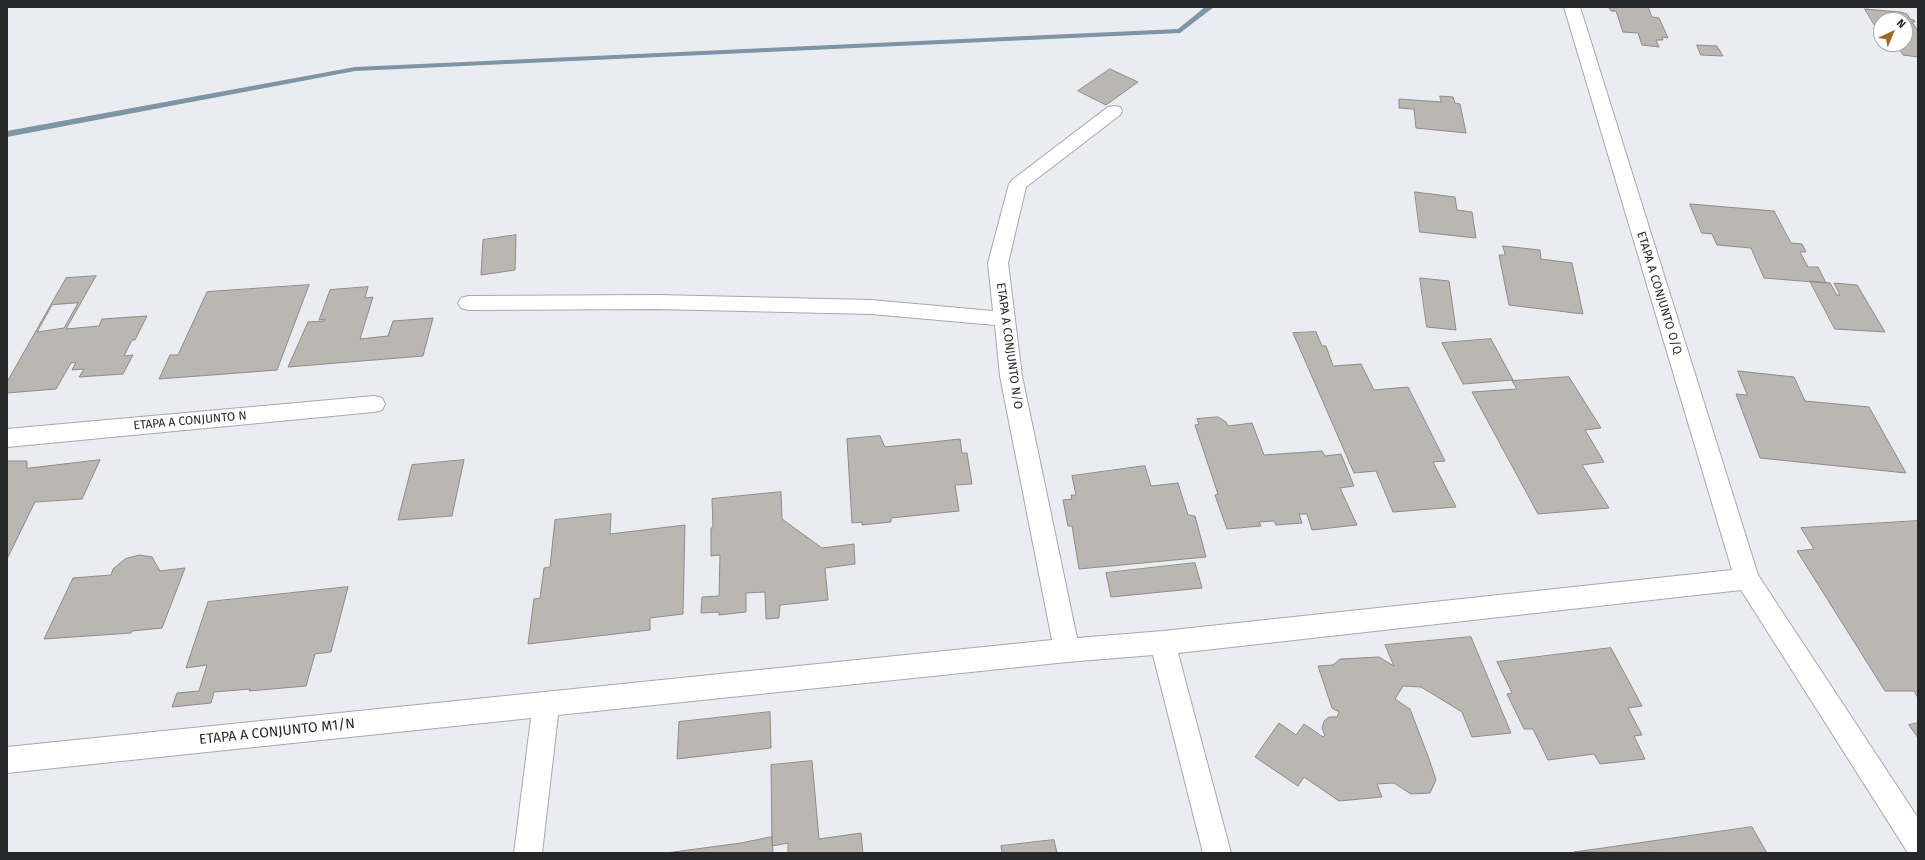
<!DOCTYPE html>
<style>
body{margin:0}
#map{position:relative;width:1925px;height:860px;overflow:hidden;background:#ebecf2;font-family:"Fira Sans",sans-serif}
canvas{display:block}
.frame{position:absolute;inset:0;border:8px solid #262729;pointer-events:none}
.north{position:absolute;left:1873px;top:12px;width:40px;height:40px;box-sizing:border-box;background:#fff;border:1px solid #a8a9a9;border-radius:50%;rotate:44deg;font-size:11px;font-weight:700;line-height:16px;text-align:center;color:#262729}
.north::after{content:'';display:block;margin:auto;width:14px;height:18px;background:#9d6b20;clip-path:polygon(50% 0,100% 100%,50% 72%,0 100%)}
</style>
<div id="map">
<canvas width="1925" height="860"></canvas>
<div class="frame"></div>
<div class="north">N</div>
</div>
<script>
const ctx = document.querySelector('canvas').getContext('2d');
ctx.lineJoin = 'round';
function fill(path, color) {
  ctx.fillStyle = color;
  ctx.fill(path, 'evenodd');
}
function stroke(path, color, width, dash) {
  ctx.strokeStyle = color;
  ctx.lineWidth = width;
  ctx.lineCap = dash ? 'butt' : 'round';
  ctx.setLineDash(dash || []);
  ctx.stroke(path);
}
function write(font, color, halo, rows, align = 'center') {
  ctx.font = font + ' "Fira Sans",sans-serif';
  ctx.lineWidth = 4;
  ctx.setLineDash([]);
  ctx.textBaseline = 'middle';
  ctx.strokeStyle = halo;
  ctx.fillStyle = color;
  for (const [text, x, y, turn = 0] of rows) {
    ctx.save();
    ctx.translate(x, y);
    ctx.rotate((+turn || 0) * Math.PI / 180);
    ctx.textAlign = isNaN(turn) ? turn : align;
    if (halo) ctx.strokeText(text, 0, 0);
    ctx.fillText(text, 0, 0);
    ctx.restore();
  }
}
fill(new Path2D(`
 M1205,7h9l-34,26 -825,38 -348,66v-6l348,-64 823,-38z`), '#7d95a4');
const building = new Path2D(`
 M1615,7h33l4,10 7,1 9,20 -6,-1 1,3h-7l3,7 -17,-2 -4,-12 -15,-1 -7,-21h-5l-2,-3z
 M1865,9l35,3 7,2 3,5 4,1 1,2h-3l6,9v26l-15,-2 -7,-11h9v-24h-24v9h-4z
 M1697,45l20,1 6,10 -22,-1z
 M1110,69l28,13 -32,23 -28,-14z
 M1440,96l13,1 2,6 5,1 6,29 -50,-5 -2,-19 -15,-1v-9l42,3z
 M1415,192l40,5 2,13 15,2 4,26 -56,-6z
 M1690,204l84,7 17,32 11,1 4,8h-6l8,15h10l8,16 -62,-5 -13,-30 -34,-3 -5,-11 -10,-1z
 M516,235l-1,35 -34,5 2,-35z
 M1503,246l37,4 1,9 31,4 11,51 -74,-9 -10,-50h6z
 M96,276l-30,53 33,-3 3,-7 45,-3 -12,24h-3l-8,16 9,-1 -10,19 -44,3 5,-8 -12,1 4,-8 -5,1 -15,26 -49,4v-11l59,-104z
 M1420,278l29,3 7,49 -29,-3z
 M1810,281l20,2 7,12h3l-6,-12 23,2 28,47 -50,-3z
 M309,285l-32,85 -118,9 11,-24h8l29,-63z
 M368,287l-3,11 8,-1 -13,42 28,-3 5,-15 40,-3 -10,38 -135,11 20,-45 16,-1 1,-2 -6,1 11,-30z
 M78,303l-14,25 -27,4 15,-27z
 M1316,332l6,14h4l7,20 28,-2 13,26 34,-3 37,74 -12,1 23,45 -63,5 -17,-41 -22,2 -61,-140z
 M1491,339l22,41 -50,4 -21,-41z
 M1738,371l56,6 11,24 64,6 37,66 -146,-15 -24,-64 11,1z
 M1569,377l32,51 -16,2 19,32 -22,3 27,43 -71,6 -66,-122 45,-3 -5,-8z
 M1218,417l8,5 2,4 24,-3 12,32 58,-4 3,5 16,-2 13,32 -14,2 17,37 -45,5 -5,-16h-8l3,9 -26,2 -2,-4 -15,1 2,4 -34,3 -12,-34 3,-1 -23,-69 4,-1 -2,-5z
 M880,436l5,11 75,-8 2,14h5l5,31 -17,1 4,26 -68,7v4l-29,3v-3l-10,1 -5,-84z
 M100,460l-18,39 -47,3 -28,57v-98h20v7z
 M464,460l-12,56 -54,4 14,-55z
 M1145,466l6,20 27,-3 10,32 7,1 11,41 -127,12 -7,-43h-4l-5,-26 9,-1 -1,-4h5l-4,-19z
 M781,492l1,27 40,29 32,-4 1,20 -30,4 3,32 -48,5 -1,13 -13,1 -1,-27 -19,1v19l-27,3v-3l-18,1 1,-16 17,-1 1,-41 -9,1v-28h2l-1,-29z
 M611,514l-1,20 75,-9 -2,89 -33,4v12l-122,14 6,-45 6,-1 4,-30 6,-1 5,-47z
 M1918,521v177l-4,-7h-29l-88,-140 17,-2 -13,-21z
 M140,555l12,2 8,14 25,-3 -23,60 -30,3 -1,2 -87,6 29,-61 38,-3 2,-6 12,-10z
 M1195,563l7,25 -91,9 -5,-24z
 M348,587l-17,65 -16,2 -9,32 -57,5 1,-2 -36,3 -3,11 -39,4 5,-14 22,-2 8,-26 -21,3 22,-66z
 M1471,637l40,96 -39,4 -10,-25 -41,-25 -18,-1 -8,13 15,10 18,47 8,24 -6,13 -19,1 -17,-11 -17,1 5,13 -43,4 -35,-24 -6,9 -43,-29 24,-34 17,12 8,-11 19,13 2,-2 -3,-7 2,-7 5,-4h8l2,-5 -7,-4 -14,-42 15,-1 7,-6 39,-2 15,9 -9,-21z
 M1611,648l31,58 -14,2 14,27 -8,1 11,23 -45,5 -6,-10 -46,6 -15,-31h-9l-17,-35 5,-1 -15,-31z
 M770,712l1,36 -94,11 2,-37z
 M1918,723v15l-9,-13z
 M812,761l7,78 42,-6 2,20h-75v-10l-16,3 -1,-81z
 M1752,827l15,26 -193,-1 29,-4z
 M772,837l1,16h-107l75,-10z
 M1054,840l3,13h-55l-1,-7z`);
fill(building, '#bab6b1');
stroke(building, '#8f8b87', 1);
const minor = new Path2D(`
 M1564,7h16l178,568 160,243v35h-10l-167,-263 -563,63 53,200h-28l-50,-198 -86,7 -509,53 -16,138h-28l17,-135 -524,55v-26l1045,-107 -52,-264 -5,-51 -124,-11 -213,-5 -190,1 -7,-2 -3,-5 3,-5 7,-2 190,-1 213,5 122,11 -5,-48 21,-79 3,-4 96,-73 6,-1 6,1 2,4 -2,4 -94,72 -18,76 14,113 55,262 86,-7 569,-61z
 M374,396l8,2 3,6 -3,6 -8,2 -367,35v-18z`);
stroke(minor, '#a6a8ae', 2);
fill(minor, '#fff');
write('12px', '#262729', '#fff', [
 ["ETAPA A CONJUNTO O/Q",1659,293,73],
 ["ETAPA A CONJUNTO N/O",1009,346,82],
 ["ETAPA A CONJUNTO N",190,421,-5]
]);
write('14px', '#262729', '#fff', [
 ["ETAPA A CONJUNTO M1/N",277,732,-6]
]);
</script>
